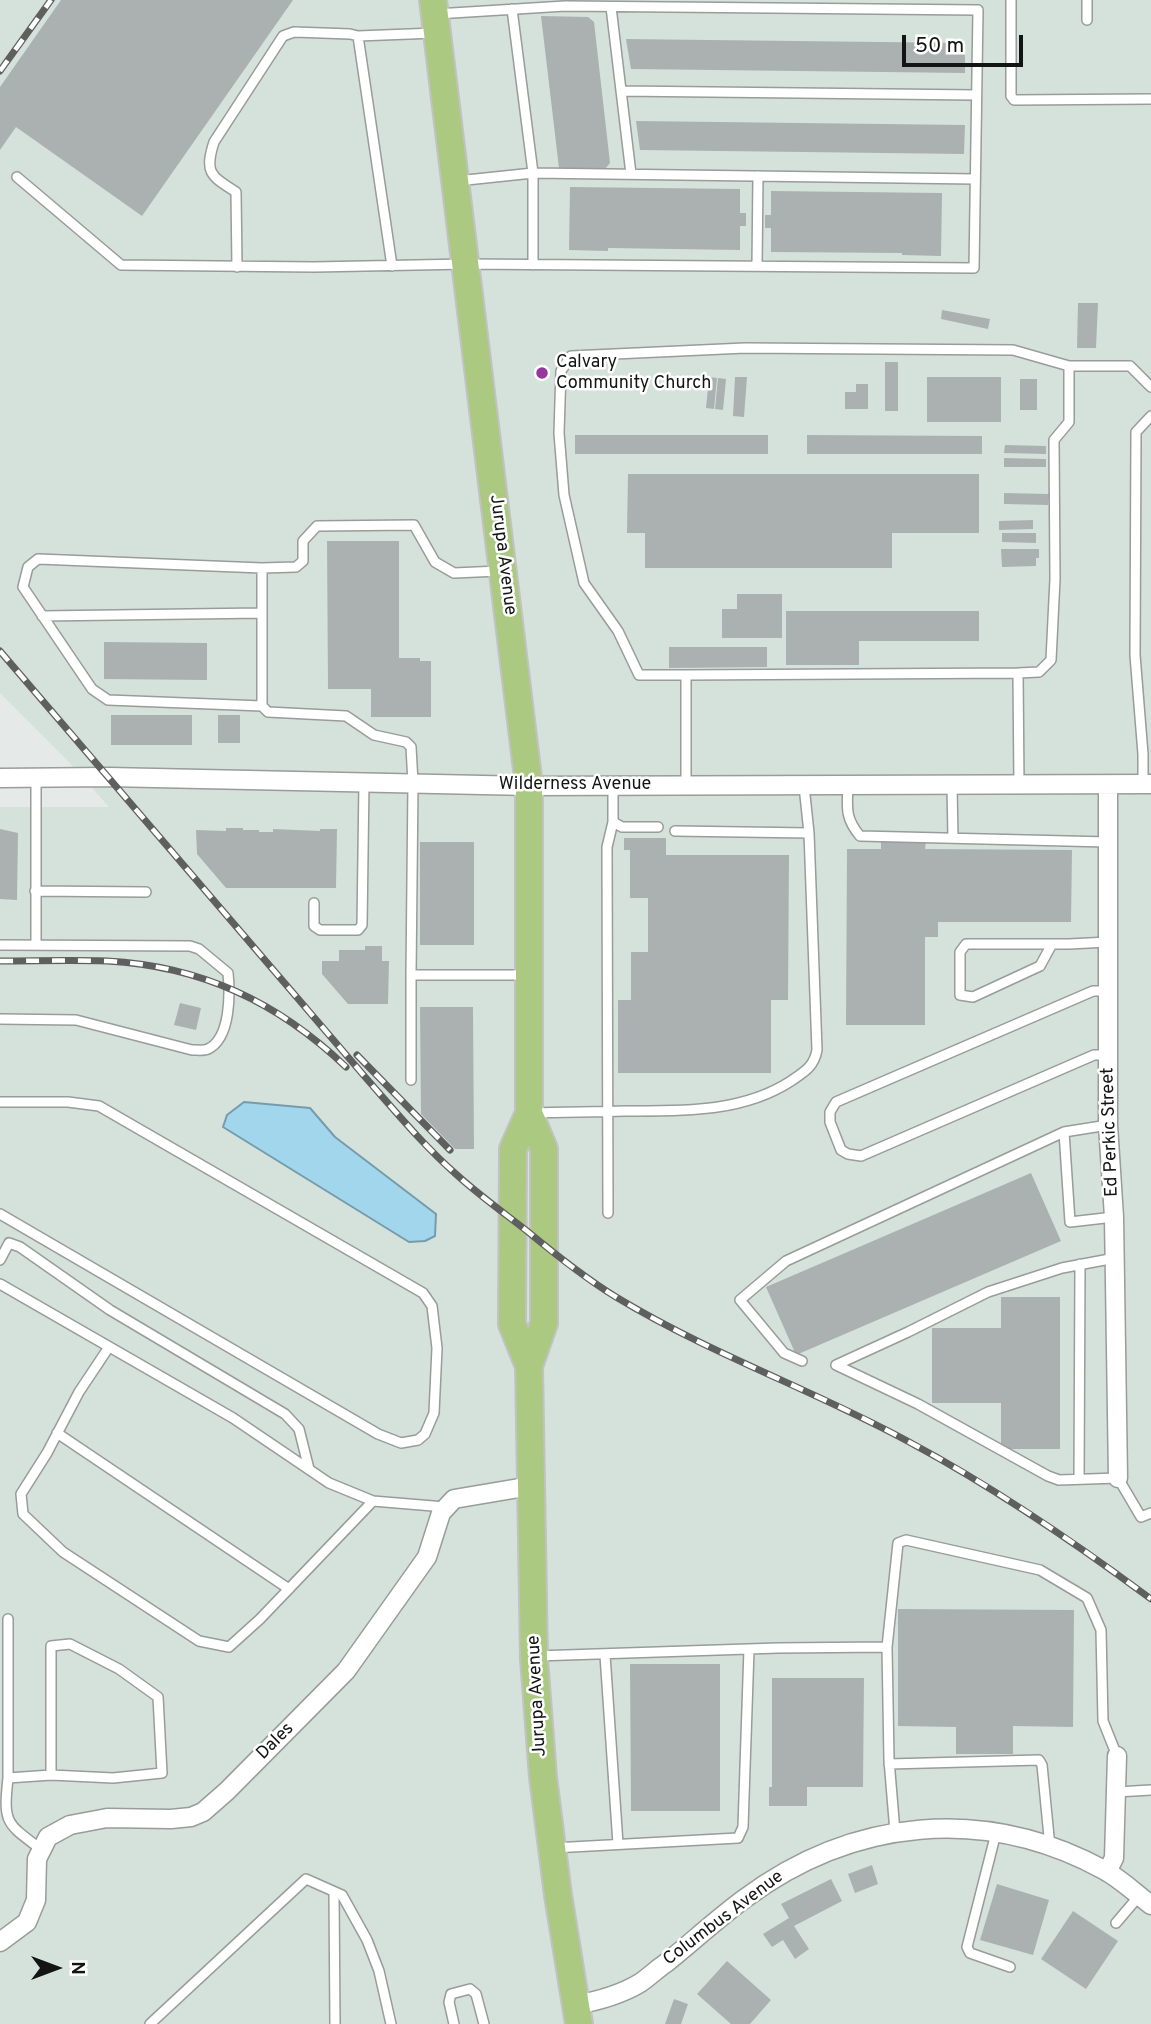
<!DOCTYPE html>
<style>
body{margin:0}
#map{position:relative;width:1151px;height:2024px;overflow:hidden;background:#e5e9e7;font-family:Overpass,sans-serif}
canvas{display:block}
.north{position:absolute;left:21px;top:1933px;width:70px;height:70px;-webkit-text-stroke:5px #fff;paint-order:stroke;rotate:90deg;font-size:19px;font-weight:700;line-height:28px;text-align:center;color:#131414}
.north::after{content:'';display:block;margin:auto;width:24px;height:32px;background:#131414;clip-path:polygon(50% 0,100% 100%,50% 72%,0 100%)}
.scale{position:absolute;left:902px;top:35px;width:121px;height:32px;box-sizing:border-box;border:4px solid #131414;border-top:0;padding-left:9px;font-size:21px;line-height:24px;white-space:nowrap;color:#131414;-webkit-text-stroke:5px #fff;paint-order:stroke}
</style>
<div id="map">
<canvas width="1151" height="2024"></canvas>
<div class="north">N</div>
<div class="scale">50 m</div>
</div>
<script>
const ctx = document.querySelector('canvas').getContext('2d');
ctx.lineJoin = 'round';
function fill(path, color) {
  ctx.fillStyle = color;
  ctx.fill(path, 'evenodd');
}
function stroke(path, color, width, dash) {
  ctx.strokeStyle = color;
  ctx.lineWidth = width;
  ctx.lineCap = dash ? 'butt' : 'round';
  ctx.setLineDash(dash || []);
  ctx.stroke(path);
}
function write(font, color, halo, rows, align = 'center') {
  ctx.font = font + ' Overpass,sans-serif';
  ctx.lineWidth = 5;
  ctx.setLineDash([]);
  ctx.textBaseline = 'middle';
  ctx.strokeStyle = halo;
  ctx.fillStyle = color;
  for (const [text, x, y, turn = 0] of rows) {
    ctx.save();
    ctx.translate(x, y);
    ctx.rotate((+turn || 0) * Math.PI / 180);
    ctx.textAlign = isNaN(turn) ? turn : align;
    if (halo) ctx.strokeText(text, 0, 0);
    ctx.fillText(text, 0, 0);
    ctx.restore();
  }
}
fill(new Path2D(`
 M0,0h1151v2024h-1151v-1217h109l-40,-45 -69,-69z`), '#d5e2db');
const water = new Path2D(`
 M244,1102l66,6 25,29 101,77 -1,22 -10,5 -16,1 -186,-115 4,-12z`);
fill(water, '#a1d6ed');
stroke(water, '#769cac', 2);
fill(new Path2D(`
 M61,0h232l-151,216 -126,-89 -16,23v-63z
 M541,16l47,1 6,5 16,141 -5,6 -46,-1z
 M626,39l339,4v30l-334,-4z
 M636,121l329,4 -1,29 -324,-4z
 M570,187l170,2v24h6v13h-6v24l-132,-2v3l-39,-1z
 M771,191l171,2 -1,63 -39,-1v-2l-131,-1v-24h-6v-13h6z
 M1078,303h20l-2,45h-19z
 M942,310l48,9 -2,10 -47,-10z
 M885,362h13v49h-13z
 M709,377l8,1 -3,31 -8,-1z
 M735,377h12l-3,40 -11,-1z
 M927,377h74v45h-74z
 M718,378l8,1 -3,31 -8,-1z
 M1020,379h17v31h-17z
 M856,384h12v25h-23v-17h11z
 M575,435h193v19h-193z
 M807,435l175,1v18h-175z
 M1005,445l41,1v8l-42,-1z
 M1004,458l42,1v8h-42z
 M628,474h351v59h-87v35h-247v-35h-18z
 M1004,493l45,1 -1,11 -44,-1z
 M1033,520v9l-34,1v-9z
 M1002,533h34v10l-34,-1z
 M327,541h72v117h21v3h11v56h-60v-28h-43z
 M1001,549h38v9h-3v8l-34,1z
 M737,594h45v44h-60v-29h15z
 M786,611h193v30h-120v24h-73z
 M104,642l103,1v37l-103,-1z
 M669,647h98v20l-98,1z
 M111,715h81v30h-81z
 M218,715h22v28h-22z
 M226,828h17v2h16v2h14v-3l47,2v-2h17l-1,59h-110l-29,-34 -1,-24 30,1z
 M0,829l18,4 -1,67 -17,-1z
 M624,838h42v17h123l-1,145h-17v73h-153v-73h13v-48h17v-54h-18v-48h-6z
 M881,841h45l-1,8 147,1 -1,72h-133v15h-13v88h-79l1,-176h34z
 M420,842h54v103h-54z
 M365,946h17v15h7l-1,43h-40l-26,-30v-13h17v-11h26z
 M180,1003l21,5 -5,22 -22,-5z
 M420,1007h53l1,142h-19l-34,-35z
 M1031,1173l30,68 -265,114 -30,-68z
 M1001,1297h59v152h-59v-46h-69v-75h69z
 M898,1609l176,1 -1,117 -60,-1v28h-57v-27l-58,-1z
 M630,1664h90v147h-89z
 M772,1678h92l-1,109h-56v19h-38v-19h3z
 M872,1865l6,19 -23,9 -7,-19z
 M831,1879l11,22 -48,25 15,23 -14,10 -12,-19 -11,7 -9,-13 26,-16 -8,-14z
 M997,1884l52,16 -16,55 -53,-15z
 M1073,1911l45,30 -32,48 -45,-30z
 M727,1961l44,39 -21,24h-19l-34,-30z
 M674,1999l14,5 -7,20h-16z`), '#abb1b1');
const lane = new Path2D(`
 M1011,0v96l3,4 137,-1
 M1087,0v20
 M611,7l20,167
 M512,9l21,164v92
 M358,36l34,230
 M621,91l355,4
 M17,177l104,88 193,2 152,-3 508,4 4,-258 -413,-4 -129,8
 M457,181l76,-8 442,6
 M757,266l1,-90
 M237,267l-1,-75c-25,-16 -32,-19 -22,-50l69,-106 11,-4 56,2 8,2 77,-3
 M1069,366h61l21,21
 M262,568l-224,-9 -10,8 -5,20 69,102 16,11 154,6
 M499,571l-45,2 -19,-11 -21,-37 -97,1 -14,15v20l-7,6 -34,1v138l6,6 78,4 28,19 32,7 5,5 2,36 -2,192h116
 M42,616l220,-3
 M686,675h-47l-21,-44 -34,-48 -20,-88 -5,-62 2,-62 10,-15 174,-8 268,2 56,16v56l-15,18 1,139 -4,81 -12,12 -21,1
 M36,778v167
 M1143,785v-31l-8,-99 1,-223 15,-16
 M613,786v36l9,5h36
 M686,786v-111l332,-2 1,113
 M848,786c-1,22 -3,32 12,50l248,6
 M952,786l1,52
 M675,831l134,2
 M35,891l111,1
 M314,903v23l6,4h38l4,-5 2,-143
 M1052,944l-12,22 -67,31 -13,-2v-43l6,-8h103l39,-2
 M0,945l190,1 9,3 29,24c2,20 3,65 -20,76 -4,2 -11,1 -16,1l-116,-30 -76,-1
 M1108,991h-15l-257,111 -6,10v10l11,28 7,4 13,2 233,-101h14
 M411,1080v-105
 M0,1102h68l31,4 324,187 9,13 5,42 -3,65 -9,21 -7,6 -17,3 -23,-9 -378,-220
 M534,1113c30,-1 61,-1 91,-2 56,0 117,2 166,-30 13,-9 23,-14 26,-31l-8,-217 -5,-47
 M1064,1132l6,90 44,-5
 M608,1213l-1,-366 6,-25
 M1115,1258l-53,10 -74,24 -80,40 -72,33 82,39 130,72 11,4 59,-2 23,39 10,-4
 M0,1260l9,-17 11,4 90,63 175,104 14,15 10,40
 M0,1284l233,134 96,65 44,18 72,6
 M109,1347l-30,45 -32,61 -26,41 2,20 40,38 136,89 30,6 31,-28 113,-118
 M802,1361l-18,-8 -44,-53 46,-39 278,-129 44,-7
 M57,1433l232,156
 M1079,1479l1,-215
 M8,1619v159
 M605,1655l13,189
 M536,1656l242,-8 109,-1
 M889,1764l150,-4 3,5 8,82
 M1116,1792l35,-2
 M895,1832l-6,-72 -2,-113 11,-104 8,-3 134,30 47,28 14,32 2,91 14,35
 M996,1833l-29,114 3,6 40,14
 M553,1848l185,-10 5,-11 6,-178
 M42,1850c-36,-27 -39,-26 -34,-72l43,-3 62,3 49,-5 -4,-76 -39,-28 -49,-25 -19,2v129
 M334,1892l1,132
 M1116,1923l23,-27
 M150,2024l156,-145 36,16 25,45 12,31 12,53
 M454,2024l-5,-22 2,-8 19,-5 6,5 8,30`);
const street = new Path2D(`
 M0,778l108,-1 421,9 622,-2
 M1108,786v339l6,92 4,261
 M1107,1872l7,-14 3,-102
 M0,1942l27,-20 9,-22 1,-41 11,-22 22,-12 37,-7 64,1 20,-2 12,-5 24,-21 119,-120 81,-114 14,-44 13,-14 77,-13
 M575,2005c23,-4 45,-10 65,-22 9,-6 17,-14 26,-20 26,-21 51,-44 78,-64 109,-81 240,-94 360,-29 17,9 32,24 47,35`);
const primary = new Path2D(`
 M433,0l96,786v327l15,36v174l-15,43 5,293 9,118 15,118 21,129
 M529,1113l-16,36 -1,175 17,42`);
stroke(lane, '#989c9a', 12);
stroke(street, '#989c9a', 21);
stroke(primary, '#c2c2c2', 30);
stroke(lane, '#fff', 9);
stroke(street, '#fff', 18);
stroke(primary, '#acc982', 26);
const rail = new Path2D(`
 M0,71l51,-71
 M0,651l366,427c29,33 58,68 91,97 22,20 47,38 70,56 29,24 58,47 89,66 96,58 198,93 295,146 84,45 163,99 240,156
 M0,961c36,0 71,-1 107,0 94,5 171,41 239,106
 M357,1055l93,95`);
stroke(rail, '#5e605f', 7);
stroke(rail, '#fff', 4.5, [13]);
for (const [x, y, r, color] of [
 [542,373,7,"#96369f"]
]) {
  const dot = new Path2D();
  dot.arc(x, y, r, 0, 2 * Math.PI);
  ctx.fillStyle = color;
  ctx.fill(dot);
  stroke(dot, '#fff', 2.5);
}
write('18px', '#131414', '#fff', [
 ["Calvary",556,363],
 ["Community Church",556,384]
], 'left');
write('18px', '#131414', '#fff', [
 ["Jurupa Avenue",502,555,83],
 ["Wilderness Avenue",575,785],
 ["Ed Perkic Street",1111,1132,-92],
 ["Jurupa Avenue",538,1696,-93],
 ["Dales",276,1742,-45],
 ["Columbus Avenue",724,1919,-37]
]);
</script>
